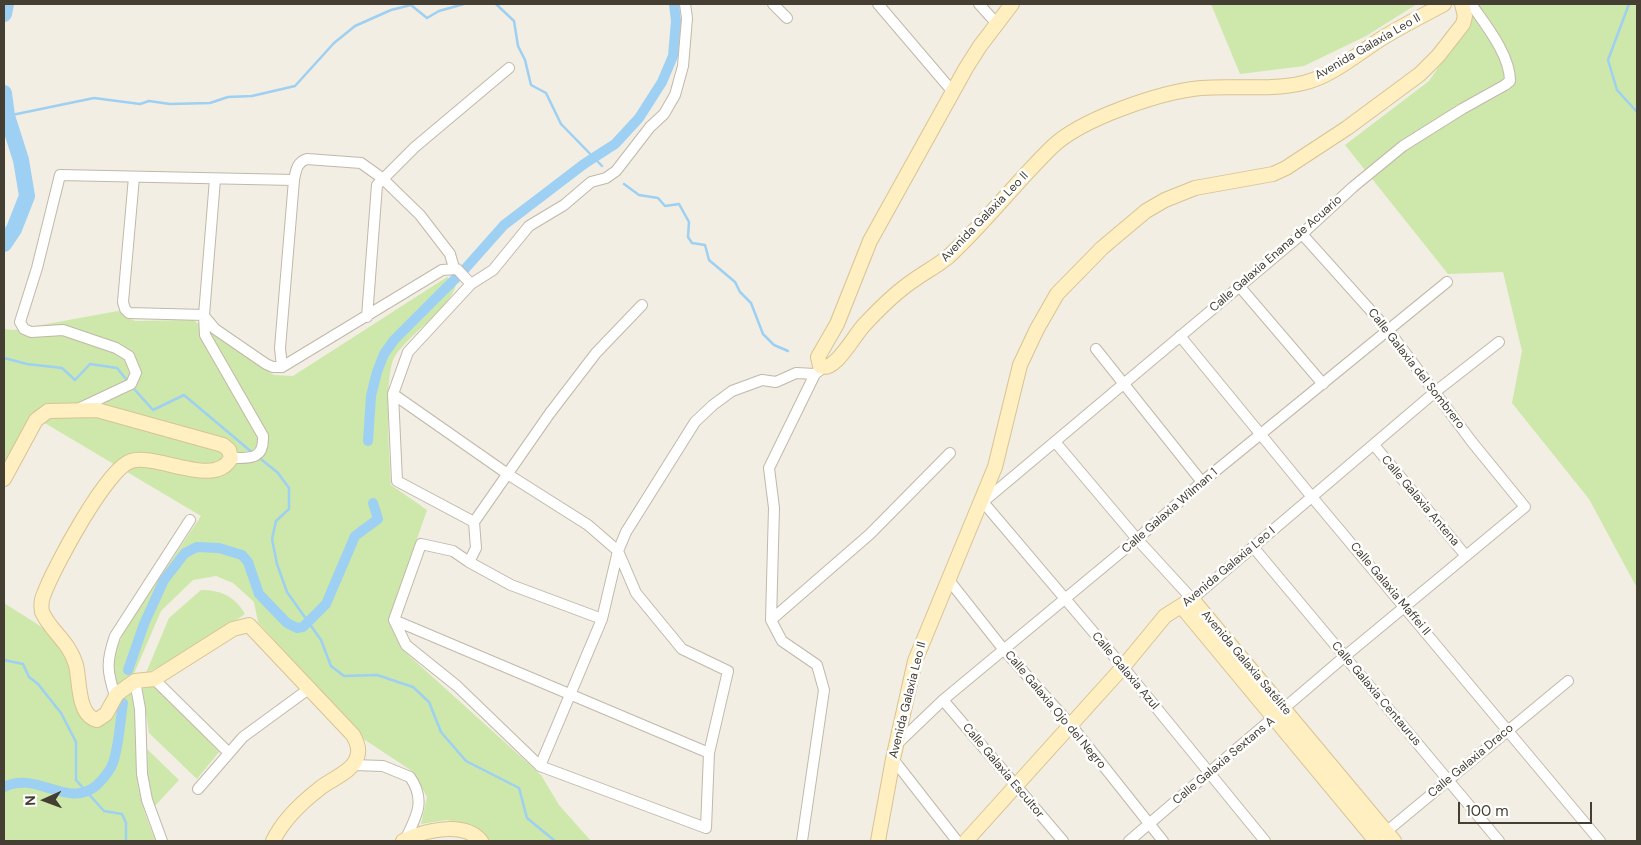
<!DOCTYPE html>
<meta charset="utf-8">
<style>
body{margin:0}
#map{position:relative;width:1641px;height:845px;overflow:hidden;background:#f2eee3;font-family:"DM Sans",sans-serif}
canvas{display:block}
.frame{position:absolute;inset:0;border:5px solid #443e33;pointer-events:none}
.north{position:absolute;left:20px;top:775px;width:50px;height:50px;-webkit-text-stroke:4px #fff;paint-order:stroke;rotate:268deg;font-size:14px;font-weight:700;line-height:20px;text-align:center;color:#443e33}
.north::after{content:'';display:block;margin:auto;width:18px;height:22px;background:#443e33;clip-path:polygon(50% 0,100% 100%,50% 72%,0 100%)}
.scale{position:absolute;left:1458px;top:802px;width:134px;height:22px;box-sizing:border-box;border:2px solid #443e33;border-top:0;padding-left:6px;font-size:15px;line-height:18px;white-space:nowrap;color:#443e33;-webkit-text-stroke:4px #fff;paint-order:stroke}
</style>
<div id="map">
<canvas width="1641" height="845"></canvas>
<div class="frame"></div>
<div class="north">N</div>
<div class="scale">100 m</div>
</div>
<script>
const ctx = document.querySelector('canvas').getContext('2d');
ctx.lineJoin = 'round';
function fill(path, color) {
  ctx.fillStyle = color;
  ctx.fill(path, 'evenodd');
}
function stroke(path, color, width, dash) {
  ctx.strokeStyle = color;
  ctx.lineWidth = width;
  ctx.lineCap = dash ? 'butt' : 'round';
  ctx.setLineDash(dash || []);
  ctx.stroke(path);
}
function write(font, color, halo, rows, align = 'center') {
  ctx.font = font + ' "DM Sans",sans-serif';
  ctx.lineWidth = 5;
  ctx.setLineDash([]);
  ctx.textBaseline = 'middle';
  ctx.strokeStyle = halo;
  ctx.fillStyle = color;
  for (const [text, x, y, turn = 0] of rows) {
    ctx.save();
    ctx.translate(x, y);
    ctx.rotate((+turn || 0) * Math.PI / 180);
    ctx.textAlign = isNaN(turn) ? turn : align;
    if (halo) ctx.strokeText(text, 0, 0);
    ctx.fillText(text, 0, 0);
    ctx.restore();
  }
}
fill(new Path2D(`
 M1211,4h206l-51,32 -62,30 -64,8z
 M1474,4h163v584l-48,-89 -77,-96 10,-52 -19,-79 -55,2 -103,-129 84,-64 40,-58 7,-16z
 M447,277l9,8c-8,26 -45,47 -61,71 -12,19 -5,104 -4,129l36,25 -38,110 15,31 137,124 18,30 32,36h-103l-14,-15 -27,-6 -26,4 6,-27 -15,-26 -50,-33 -104,-116 -4,-20 -21,-19 -17,-7 -23,4 -32,31 -28,65 -14,12 -7,-9 1,-22 12,-28 76,-113 -168,-100 -29,51v-138l10,1 104,-19 17,10 58,-1 81,55 19,1z
 M201,590c19,0 34,6 44,24l-59,40 -40,19 23,-55z
 M4,603c22,15 54,29 65,55 7,15 7,41 11,58l10,6 28,-20 12,-14c8,31 5,54 7,86 1,22 10,47 19,67h-152z
 M142,687h15l62,65 -22,27 -48,-46z
 M147,749l32,31 -25,27 -6,-29z`), '#cde8aa');
stroke(new Path2D(`
 M496,4l18,17 4,25 7,14 6,25 15,8 15,31 41,42
 M1629,4l-21,56 9,30 20,22
 M7,116l87,-18 46,6 9,-3 21,3 40,-1 18,-6 24,-1 43,-10 39,-43 21,-17 36,-16 20,-5 16,13 12,-7 25,-7
 M624,184l15,11 19,3 7,8 14,-2 10,18 -1,15 4,6 13,2 4,15 26,22 5,10 11,11 12,31 11,11 14,6
 M4,358l23,6 35,4 13,12 15,-16 27,4 9,11
 M135,390l18,20 31,-15 70,59
 M262,460l16,13 11,15v21l-13,12 -4,18 5,25 10,28 34,48 10,26 13,10 33,-1 36,12 16,15 12,30 25,29 53,27 8,30 28,23
 M4,660l19,4 6,13 9,7 23,29 15,29v38l28,31 18,3 4,9v18`), '#9dd0f2', 2.5);
stroke(new Path2D(`
 M368,441l3,-45 6,-24 7,-18 10,-14 70,-70 40,-45 80,-61 31,-20 24,-26 23,-36 11,-26 3,-35 -2,-17
 M128,670l16,-46 20,-44 21,-27 12,-6 22,1 23,7 6,7 11,32 28,29 10,5 6,-1 23,-23 29,-68 23,-17 -5,-16
 M4,787c32,-17 65,23 93,-2 6,-6 13,-14 16,-22 6,-18 7,-41 10,-60`), '#9dd0f2', 10);
stroke(new Path2D(`
 M4,14l2,-10
 M4,93l3,23 14,44 6,36 -13,33 -10,15`), '#9dd0f2', 16);
const street = new Path2D(`
 M773,4l14,14
 M878,4l75,88
 M979,4l18,20
 M134,177l-11,125 2,7 4,4 75,2
 M215,179l-11,136 1,20 58,101c1,24 -13,22 -32,22
 M1240,287l83,97
 M204,316l11,13 51,35 7,3h9l160,-97 15,-1 14,15
 M367,317l10,-132 38,-38 94,-79
 M1180,336l132,161 288,344
 M1096,349l106,133
 M282,367l-2,-19 14,-168c2,-10 3,-18 13,-21l54,4 21,15 38,37 30,39 4,14
 M393,394l116,81 79,50 30,26 18,42 46,56 46,22 -19,82 -3,75 -166,-62 -83,-80 -51,-41 -12,-25 27,-76 32,7 16,11 7,-14 -2,-26 -77,-41 -4,-87 15,-42 63,-68 22,-14 36,-44 35,-21 27,-23 15,-4 10,-7 34,-44 14,-13 11,-19 8,-29 4,-48 -2,-14
 M80,408l51,-24 5,-11 -7,-17 -13,-8 -53,-18 -32,2 -7,-3 -4,-7 17,-54 23,-93 234,5
 M1056,443l81,96 55,60 243,-207 64,-50
 M1374,445l92,111
 M474,522l76,-109 46,-60 46,-48
 M1254,548l245,293
 M469,562l42,23 91,34
 M948,579l56,71 67,75 92,116
 M394,620l315,133
 M771,620l99,-86 80,-81
 M154,679l75,74
 M135,681l5,28 2,65 5,26 15,41
 M115,696c-8,-25 -9,-34 0,-60l75,-116
 M943,700l120,141
 M896,745l47,-45 194,-161 65,-57 245,-200
 M893,759l64,82
 M353,765l30,1 27,11c16,23 7,39 -5,63
 M540,766l62,-147 16,-68 8,-19 69,-110 18,-17 19,-14 30,-11 14,2 20,-9 19,1
 M198,789l45,-52 67,-49
 M1381,836l187,-155
 M802,841l22,-151 -7,-25 -35,-24 -11,-21 3,-112 -5,-40 46,-94 4,-3
 M1129,841l215,-184 181,-150 -53,-65 -83,-111 -87,-97
 M1265,841l-142,-174 -140,-165 319,-268 51,-47 50,-41 59,-37 43,-24 5,-4c0,-25 -22,-53 -36,-73h-10`);
const secondary = new Path2D(`
 M1012,4l-32,42 -14,22 -96,173 -33,83 -19,33 2,9c16,7 34,-32 46,-43 14,-15 30,-31 48,-43 11,-8 23,-14 34,-23 37,-34 68,-75 104,-110 29,-28 108,-55 149,-59 34,-3 68,3 102,-5 30,-7 55,-30 81,-46 20,-12 40,-22 60,-33
 M4,479l32,-59 12,-9 49,-1 126,35 6,5 2,8c-16,31 -74,-5 -100,3 -24,7 -78,108 -87,133 -3,6 -3,12 -2,18 9,20 27,29 34,53 4,16 1,50 21,55l9,-6 11,-20 18,-13 19,-2 79,-50 16,-4 104,110c4,7 7,15 4,22 -4,15 -28,23 -38,32 -18,14 -36,31 -46,52
 M1182,607l194,234
 M403,841c21,-11 61,-20 78,0
 M878,841l15,-82 22,-98 80,-194 25,-102 17,-36 20,-35 45,-46 44,-37 19,-11 30,-12 78,-14 13,-6 61,-40 73,-54 18,-18 25,-32 2,-8 -3,-12
 M966,841l157,-174 42,-51 27,-17 202,242`);
stroke(street, '#c1b8a9', 12);
stroke(secondary, '#d7c493', 16);
stroke(street, '#fff', 10);
stroke(secondary, '#ffefc1', 14);
write('12px', '#443e33', '#fff', [
 ["Avenida Galaxia Leo II",1368,47,-30],
 ["Avenida Galaxia Leo II",985,217,-46],
 ["Calle Galaxia Enana de Acuario",1276,254,-41],
 ["Calle Galaxia del Sombrero",1416,369,52],
 ["Calle Galaxia Antena",1420,501,50],
 ["Calle Galaxia Wilman 1",1170,511,-41],
 ["Avenida Galaxia Leo I",1229,567,-40],
 ["Calle Galaxia Maffei II",1390,589,50],
 ["Avenida Galaxia Satélite",1246,663,50],
 ["Calle Galaxia Azul",1125,671,50],
 ["Calle Galaxia Centaurus",1376,694,50],
 ["Avenida Galaxia Leo II",908,700,-76],
 ["Calle Galaxia Ojo del Negro",1055,710,50],
 ["Calle Galaxia Sextans A",1224,761,-40],
 ["Calle Galaxia Draco",1471,761,-40],
 ["Calle Galaxia Escultor",1003,771,50]
]);
</script>
